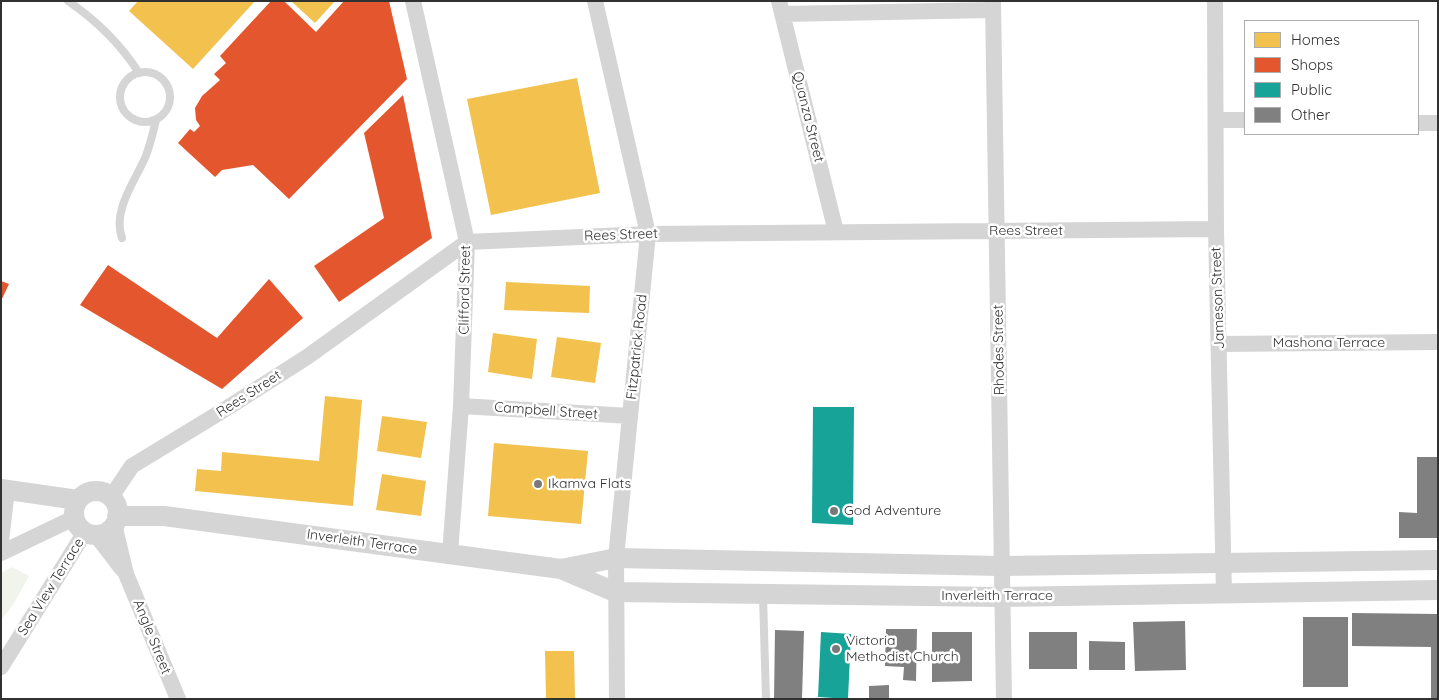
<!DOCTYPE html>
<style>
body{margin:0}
#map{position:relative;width:1439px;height:700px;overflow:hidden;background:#fff;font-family:Quicksand,sans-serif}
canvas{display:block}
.frame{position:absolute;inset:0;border:2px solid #313131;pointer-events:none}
.legend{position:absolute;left:1244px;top:20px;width:175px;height:115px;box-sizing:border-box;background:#fff;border:1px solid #adadad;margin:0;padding:6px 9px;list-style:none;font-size:15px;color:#313131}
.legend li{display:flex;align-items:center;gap:10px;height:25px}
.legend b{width:25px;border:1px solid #adadad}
</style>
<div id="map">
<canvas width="1439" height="700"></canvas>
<div class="frame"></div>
<ul class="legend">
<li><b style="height:14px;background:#f2c14e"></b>Homes</li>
<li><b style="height:14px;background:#e4572e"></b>Shops</li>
<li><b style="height:14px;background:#17a398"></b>Public</li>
<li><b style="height:14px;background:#808080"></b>Other</li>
</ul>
</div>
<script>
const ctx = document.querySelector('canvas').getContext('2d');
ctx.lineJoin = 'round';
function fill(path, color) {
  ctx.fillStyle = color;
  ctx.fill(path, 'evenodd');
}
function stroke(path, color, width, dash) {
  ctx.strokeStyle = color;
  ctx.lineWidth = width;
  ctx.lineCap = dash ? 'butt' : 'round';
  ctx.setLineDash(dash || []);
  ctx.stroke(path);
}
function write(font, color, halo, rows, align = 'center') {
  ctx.font = font + ' Quicksand,sans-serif';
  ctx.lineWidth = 5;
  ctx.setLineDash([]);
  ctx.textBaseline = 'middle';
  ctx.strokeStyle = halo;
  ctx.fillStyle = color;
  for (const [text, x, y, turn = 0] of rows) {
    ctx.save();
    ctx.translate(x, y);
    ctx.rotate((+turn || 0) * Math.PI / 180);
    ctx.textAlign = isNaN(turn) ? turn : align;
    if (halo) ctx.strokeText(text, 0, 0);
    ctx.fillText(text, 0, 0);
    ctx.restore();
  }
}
fill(new Path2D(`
 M12,567l17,9 -16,29 -12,15v-47z`), '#f1f3ed');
fill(new Path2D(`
 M138,1h117l-62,68 -64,-58z
 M291,1h44l-20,22z
 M577,78l23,115 -109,22 -24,-116z
 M506,282l84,4 -1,27 -85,-3z
 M493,333l44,6 -5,40 -44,-7z
 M557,337l44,6 -6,40 -44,-6z
 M325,396l37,4 -9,106 -158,-15 2,-22 24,2 1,-19 97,9z
 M382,416l45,6 -6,36 -44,-7z
 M494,443l94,8 -7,73 -93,-8z
 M382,474l44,7 -5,35 -45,-6z
 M545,651h29l1,48h-29z`), '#f2c14e');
fill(new Path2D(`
 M271,1h13l32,31 28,-31h45l18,78 -118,120 -36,-34 -31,5 -7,7 -37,-34 12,-14 4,3 6,-6 -4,-6 -1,-12 7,-12 18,-16 -6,-6 12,-11 -6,-7z
 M403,95l29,143 -93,64 -25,-36 70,-48 -20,-85z
 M108,265l109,73 52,-59 34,39 -81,71 -142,-84z
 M1,281l8,3 -8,17z`), '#e4572e');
fill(new Path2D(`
 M813,407h41l-1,118 -41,-2z
 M821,632l30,2 -3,65 -30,-2z`), '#17a398');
fill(new Path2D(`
 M1417,457h21v81h-39v-26l18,1z
 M1352,613l86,1v84h-7v-51l-79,-1z
 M1303,617h45v70h-45z
 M1185,621l1,49 -51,1 -2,-49z
 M886,629h31l-1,52 -13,-1 1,-13 -19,-1z
 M775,630l29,1 -2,68h-28z
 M932,632h40v49l-40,1z
 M1029,632h48v37h-48z
 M1089,641l36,1v28h-36z
 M889,685v14h-20v-13z`), '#808080');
stroke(new Path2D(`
 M68,1c29,20 52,42 71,72
 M120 97a25 25 0 1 1 50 0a25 25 0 1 1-50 0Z
 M122,238c-10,-27 13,-57 23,-80 5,-12 8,-25 11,-38
 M763,596l3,103`), '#d5d5d5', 8);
stroke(new Path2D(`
 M413,1l54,241 -6,164 -11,148
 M595,1l53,233 -32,324 1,141
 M779,1l57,231
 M993,1l11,698
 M1215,1l1,228 8,365
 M782,14l211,-4
 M1216,120h29
 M1418,123h20
 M1220,344l218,-2
 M461,406l169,10
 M111,497l21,-31 92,-56 83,-53 160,-115 181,-8 568,-5
 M114,524l12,50 52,125
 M96,535l26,34
 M1,541l6,-51
 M1,553l73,-35
 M1,667l84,-135`), '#d5d5d5', 16);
stroke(new Path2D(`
 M1,489l77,11
 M74 513a22 22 0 1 1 44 0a22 22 0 1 1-44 0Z
 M117,516h47l397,53 54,23 386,5 437,-7
 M561,569l55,-11 385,8 437,-6`), '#d5d5d5', 20);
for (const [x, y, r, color] of [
 [538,484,5,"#797979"],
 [834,511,5,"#797979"],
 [836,649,5,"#797979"]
]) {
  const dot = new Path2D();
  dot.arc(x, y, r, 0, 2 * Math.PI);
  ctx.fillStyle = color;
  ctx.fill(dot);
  stroke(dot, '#fff', 2);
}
write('14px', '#313131', '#fff', [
 ["Quanza Street",808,117,76],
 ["Rees Street",1026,231],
 ["Rees Street",621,235,-2],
 ["Clifford Street",465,290,-89],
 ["Jameson Street",1218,298,-92],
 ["Mashona Terrace",1329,343],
 ["Fitzpatrick Road",637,347,-84],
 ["Rhodes Street",999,350,-91],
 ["Rees Street",249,394,-33],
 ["Campbell Street",546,411,4],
 ["Inverleith Terrace",362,542,8],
 ["Sea View Terrace",51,587,-58],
 ["Inverleith Terrace",997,596],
 ["Angle Street",152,637,68]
]);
write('14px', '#313131', '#fff', [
 ["Ikamva Flats",548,484],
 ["God Adventure",844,511],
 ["Victoria",846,641],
 ["Methodist Church",846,657]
], 'left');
</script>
